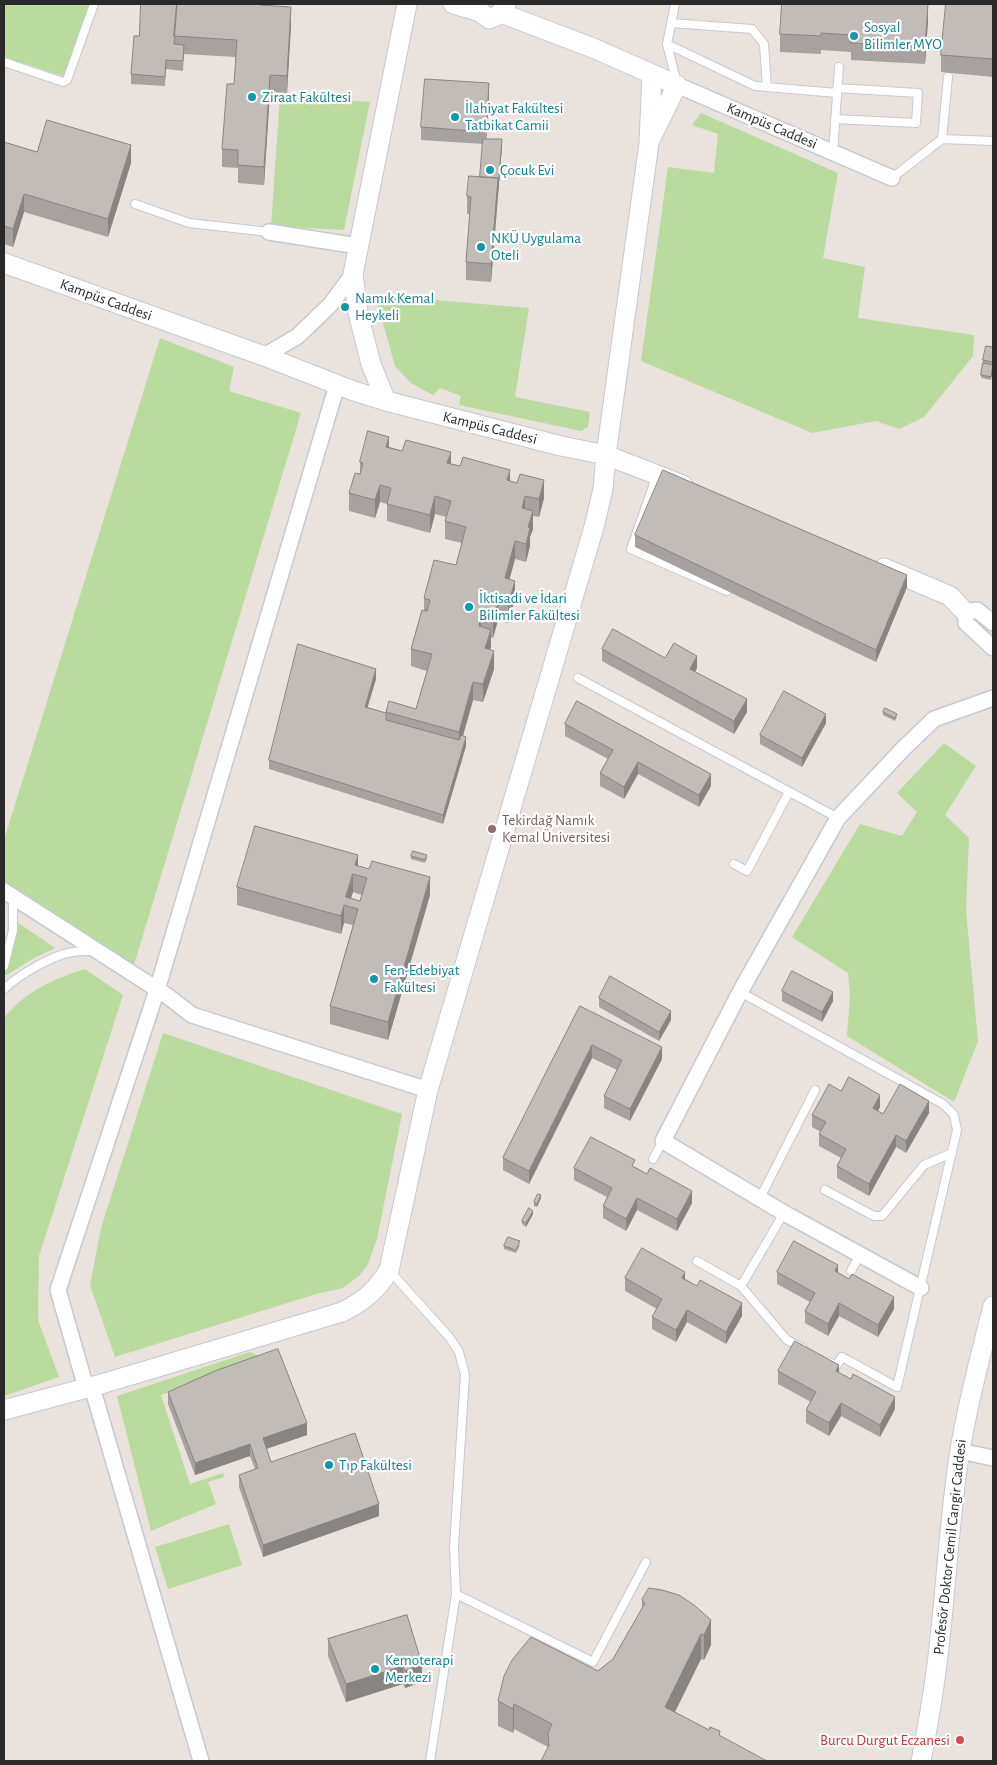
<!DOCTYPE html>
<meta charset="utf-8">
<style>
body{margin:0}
#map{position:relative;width:997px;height:1765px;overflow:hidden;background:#eae2dc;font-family:"Alegreya Sans",sans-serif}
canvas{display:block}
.frame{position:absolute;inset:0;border:5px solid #292929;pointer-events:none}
</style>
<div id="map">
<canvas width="997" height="1765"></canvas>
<div class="frame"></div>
</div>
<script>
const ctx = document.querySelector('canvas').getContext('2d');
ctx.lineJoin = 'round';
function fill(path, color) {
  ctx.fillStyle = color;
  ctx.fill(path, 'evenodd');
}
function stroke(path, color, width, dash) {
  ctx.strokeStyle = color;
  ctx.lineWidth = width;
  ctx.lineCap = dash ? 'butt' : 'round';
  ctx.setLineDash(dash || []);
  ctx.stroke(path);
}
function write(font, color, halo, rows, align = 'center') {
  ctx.font = font + ' "Alegreya Sans",sans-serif';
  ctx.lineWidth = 4.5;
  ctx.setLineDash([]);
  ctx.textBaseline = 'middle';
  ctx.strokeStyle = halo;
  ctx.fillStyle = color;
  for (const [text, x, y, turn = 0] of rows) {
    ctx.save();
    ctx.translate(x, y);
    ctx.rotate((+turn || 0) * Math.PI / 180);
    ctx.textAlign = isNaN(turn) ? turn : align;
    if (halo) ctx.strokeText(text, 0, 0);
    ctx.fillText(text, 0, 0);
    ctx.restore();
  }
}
fill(new Path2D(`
 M4,4h86l-24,73 -62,-20z
 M280,96l90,6 -26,128 -73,-4z
 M701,113l137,60 -15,85 42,9 -7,51 116,17 -1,21 -49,61 -25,12 -23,-8 -64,12 -171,-72 27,-194 46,6 4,-39 -26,-9z
 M375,295l154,13 -14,89 75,15 -2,15 -7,4 -122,-26 2,-9 -21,-8 -7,7 -22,-12 -16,-17z
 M160,338l74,29 -5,24 72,22 -167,552 -130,-83v-42z
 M944,743l32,23 -31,49 24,23 -3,72 12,131 -24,61 -107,-66 3,-41 -2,-22 -56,-36 68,-113 42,12 15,-24 -20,-19z
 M17,922l38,26 -21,10 -29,18 -1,-2c7,-16 12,-32 11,-49z
 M85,969l38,26 -84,261 -1,64 21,57 -55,19v-378c22,-27 49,-39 81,-49z
 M163,1033l239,81 -25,125 -9,25 -8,11 -17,13 -27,6 -201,63 -25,-72 11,-57z
 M250,1352l16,7 -105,36 29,89 33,-11 1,4 -16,5 8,22 -65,27 -34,-135z
 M229,1524l13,41 -74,24 -13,-42z`), '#bbdb9e');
const service = new Path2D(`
 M671,23l81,6 12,15 3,43
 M667,44l8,-40
 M4,62l59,20 4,-2 27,-76
 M677,83l-10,-39 88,42 82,7
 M835,119l81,4 2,-30 -81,-5
 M942,139l51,2
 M833,152l6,-85
 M892,178l50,-39 6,-62
 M135,204l54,19 80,9
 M657,475l-26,74 96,42
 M578,678l260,140
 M734,864l13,7 42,-79
 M4,966l9,-36v-33
 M4,989c15,-14 48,-34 69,-37 6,-1 13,-1 19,-1
 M740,992l203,112 11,11 3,15 -60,257 -55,-30 -6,9 -7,-4
 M653,1159l10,-18
 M825,1190l49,26h8l42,-51 28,-12
 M760,1198l55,-108
 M784,1213l-43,73 46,54 16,8
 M697,1261l44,25
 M389,1270l61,68 9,14 6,23 -11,171 2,48 -26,167
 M851,1271l9,-16
 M456,1594l137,68 53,-100`);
const minor = new Path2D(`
 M677,85l215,93
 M269,232l89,14
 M264,356l34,-20 33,-32 22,-30
 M993,623l-16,-13 -12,2 1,11 27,25
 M4,891l162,104 26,20 236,75
 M921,1288l-137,-75 -121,-72 77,-149 98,-174 64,-68 32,-31 59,-21
 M92,1387l109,374
 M86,1388l-28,-98 99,-300 180,-605
 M960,1451l33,7`);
const tertiary = new Path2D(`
 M453,4l27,8
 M477,4l3,8 9,7c10,-3 13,-7 17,-15
 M501,13l92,35 84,37 -26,53
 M4,263l260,93 87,34 35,11 175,45 45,9 77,30
 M386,401l-15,-37 -13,-51 -5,-39 54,-270
 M884,568l66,28 15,16
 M4,1410l94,-25 244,-73c21,-10 35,-22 47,-42l39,-180 166,-563 9,-38 3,-34 43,-312 3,-69
 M921,1761c8,-41 15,-82 19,-123 7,-63 10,-126 20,-188 8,-49 21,-96 33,-144`);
stroke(service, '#c4c9d1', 10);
stroke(minor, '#c4c9d1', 18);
stroke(tertiary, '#c4c9d1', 21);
stroke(service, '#fff', 8);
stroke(minor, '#fff', 15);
stroke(tertiary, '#fff', 19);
fill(new Path2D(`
 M261,4v1l30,20 -4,68 -17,-1 -6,93 -26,-2v-15l-16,-1v-18l12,-65 2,-27 -52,-3 -1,17 -17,-2 -1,17 -34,-2v-10l8,-38z
 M993,4v73l-52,-5v-17z
 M928,21l-3,43 -74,-4v-8l-30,-2v4l-41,-2v-18z
 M489,95l-3,44 16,7 -11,136 -25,-2v-18l4,-48h-3v-18l13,-19 3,-33 -62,-4v-13z
 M4,142l33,10 94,11 -23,74 -84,-25 -11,35 -9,-3z
 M993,347v24l-2,9 -10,-2 2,-18z
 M389,447l121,34 34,17 -5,19 -6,-1v13l-3,8v9l-4,16 -11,-3 -6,21 6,19 -7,24 -10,-3 -5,18 -2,-1 -1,13 4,19 -11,33 -10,-2 -10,36 3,10 -23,78 -174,-55v-9l107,-81 -9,28 19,6v-1l30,-3 11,-38 -16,-5v-17l13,-39v-12l32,-33 6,-22 -17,-4v-18l1,-4 -11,-3 -5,19 -43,-12v-17l-7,-2 -5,16 -26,-7v-18l11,-19v-12z
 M635,535l272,52 -31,75 -241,-115z
 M602,649l63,9 32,10 -2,3 52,41 -13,22 -132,-73z
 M883,712l14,5 -2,4 -12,-6z
 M826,723l-24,44 -42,-23v-9z
 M565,724l146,62 -12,21 -61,-33 -14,25 -24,-13v-13l8,-14 -43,-23z
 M411,856l16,2 -2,5 -14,-4z
 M358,866l72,29 -42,145 -58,-16v-18l23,-81 -9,-2 -3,11 -104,-29v-18zM353,892l9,3 -2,6 -9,-3z
 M782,991l51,10 -11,21 -40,-21z
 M599,998l72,22 -12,21 -60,-34z
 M580,1006l82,53 -32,62 -26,-13v-12l13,-26 -25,-12 -63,126 -26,-14v-12z
 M841,1091l39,16 -2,4 5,3 46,-1 -23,40 -10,-6 -27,49 -32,-18v-12l4,-8 -22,-12v-12l2,-2 -9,-5v-12z
 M635,1167l57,36 -15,28 -40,-21 -11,21 -23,-13v-12l4,-9 -33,-17v-12z
 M541,1198l-4,9 -3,-1v-4z
 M533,1214l-7,13 -4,-3v-3z
 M520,1245l-4,8 -12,-4v-3z
 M777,1272l61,1 56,36 -16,28 -39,-21 -11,20 -23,-13v-12l5,-9 -33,-18z
 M625,1278l60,1 57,37 -16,28 -39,-22 -11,20 -24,-13v-12l5,-8 -32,-18z
 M778,1371l61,2 56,36 -15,28 -39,-21 -12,20 -23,-13v-13l5,-8 -33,-18z
 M168,1392l139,43 -41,14 5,13 108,54 -116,41 -24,-70v-12l16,-6 -5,-13 -55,19 -27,-71z
 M679,1595l32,50 -7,15 -3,-1 -26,53 34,18 11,1 -172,16 -34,-18 -1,4 -15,-7v-25l100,-30 15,-12 29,-50v-9z
 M407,1615l15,67 -17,6 -2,-4 -57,18 -18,-46v-17z`), '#a7a29f');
fill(new Path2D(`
 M928,4v17l-3,43v-17z
 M291,7v18l-4,68v-17z
 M270,75v17l-6,93v-18z
 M489,83v12l-3,49v-12z
 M502,139v7l-11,136v-18l7,-86z
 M131,145v18l-23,74v-18z
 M24,194v18l-11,35v-18z
 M389,437v17l-3,-7z
 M451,452v18l-4,-7z
 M510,470v18l-3,-8z
 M544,480v18l-5,19v-18z
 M380,485v17l-5,16v-18z
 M435,496v18l-5,19v-18z
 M525,496v17l-3,-5z
 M533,511v18l-3,8v9l-4,16v-18l2,-17z
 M515,541v18l-10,37v-18z
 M907,575v12l-31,75v-12z
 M515,581v18l-7,24v-18z
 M498,602v18l-5,18v-18z
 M481,617v18l-2,-9z
 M491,630v17l-6,19v-18z
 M494,651v18l-11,33v-18z
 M697,656v12l-7,13v-12z
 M376,669v10l-11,37v-9z
 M473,682v18l-14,49v-17z
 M747,699v13l-13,22v-13z
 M826,714v9l-24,44v-9z
 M466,737v9l-23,78v-9z
 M638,762v12l-14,25v-12z
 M711,774v12l-12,21v-12z
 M358,855v18l-3,-8z
 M353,874v18l-5,14 -2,-9z
 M430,877v18l-42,145v-18z
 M344,905v18l-3,11v-18z
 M833,992v9l-11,21v-10z
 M671,1011v9l-12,21v-9z
 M592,1045v13l-63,126v-13z
 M662,1047v12l-32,62v-12z
 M880,1095v12l-7,13v-12z
 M929,1101v12l-23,40v-12z
 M896,1135v12l-27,49v-12z
 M692,1191v12l-15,28v-12z
 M541,1195v3l-4,9v-3z
 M637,1198v12l-11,21v-12z
 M533,1211v3l-7,13v-4z
 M838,1265v13l-3,-7z
 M685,1272v12l-3,-6z
 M894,1297v12l-16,28v-12z
 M742,1303v13l-16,28v-12z
 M839,1303v13l-11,20v-12z
 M687,1310v12l-11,20v-12z
 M839,1365v12l-3,-6z
 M895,1397v12l-15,28v-12z
 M841,1403v13l-12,20v-13z
 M307,1423v12l-44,15v-12z
 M250,1444v12l-55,19v-12z
 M379,1504v12l-116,41v-12z
 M711,1620v25l-7,15v-25z
 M701,1634v25l-36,73v-25z
 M422,1664v18l-17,6v-17z
 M403,1666v18l-57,18v-18z
 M514,1704v25l-1,4v-24z`), '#888482');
const building = new Path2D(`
 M141,4h36l-3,40 10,1 -1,16 -17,-1 -1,17 -34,-3 3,-38h5z
 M177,4h83v1l31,2 -4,69 -17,-1 -6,92 -26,-2v-15l-16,-1 5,-65h7l3,-44 -63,-4z
 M782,4h146l-3,43 -74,-4 1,-8 -31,-2v3l-41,-2z
 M946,4h47v55l-52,-4z
 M425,79l64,4 -3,49 -65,-5z
 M47,120l84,25 -23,74 -84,-25 -11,35 -9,-3v-84l33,10z
 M483,139h19l-4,51v-12l-18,-1z
 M469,176l29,2 -7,86 -25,-2 5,-65 -4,-1z
 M986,346l7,1v15l-10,-2z
 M983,363l10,2 -2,12 -10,-2z
 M368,431l21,6 -3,10 16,4 4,-11 45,12 -4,11 13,3 3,-9 47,13 -3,10 10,3 3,-9 24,6 -5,19 -14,-3 -3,12 11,3 -5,16 2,1 -4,16 -11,-3 -10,37 10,3 -7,24 -10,-3 -5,18 -12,-3 -2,9 12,4 -6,18 9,3 -11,33 -10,-2 -14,50 -73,-20 3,-11 27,8 16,-55 -21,-5 11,-39 5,1 3,-11 -6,-2 10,-38 22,5 10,-38 -21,-6 6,-20 -16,-5 -5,19 -43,-11 4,-16 -11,-3 -5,15 -26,-7 6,-20 5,1 3,-11 -3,-1z
 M663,470l244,105 -31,75 -241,-115z
 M613,629l52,29 9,-15 23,13 -7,13 57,30 -13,22 -132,-72z
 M298,644l78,25 -11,38 21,6v7l73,20 2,-5 5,2 -23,78 -174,-55z
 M784,691l42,23 -24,44 -42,-23z
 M577,701l134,73 -12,21 -61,-33 -14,25 -24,-14 13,-23 -48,-26z
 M885,708l12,6 -2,4 -12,-6z
 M255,826l103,29 -3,10 14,4 3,-8 58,16 -42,145 -58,-16 28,-97 -14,-4 -3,11 -104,-29zM353,874l14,4 -7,23 -14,-4z
 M413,851l14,4 -2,5 -14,-4z
 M792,971l41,21 -11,20 -40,-21z
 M610,976l61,35 -12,21 -60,-34z
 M580,1006l82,41 -32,62 -26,-13 18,-36 -30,-15 -63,126 -26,-13z
 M849,1077l31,18 -7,13 10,6 17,-30 29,17 -23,40 -10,-6 -27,49 -32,-18 9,-17 -27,-15 7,-12 -14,-7 17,-31 12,7z
 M591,1137l44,23 -3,6 15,8 3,-6 42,23 -15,28 -40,-21 -11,21 -23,-13 9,-18 -38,-20z
 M538,1194l3,1 -4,9 -3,-2z
 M529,1208l4,3 -7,12 -4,-2z
 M508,1237l12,4 -4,9 -12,-4z
 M794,1241l44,24 -3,6 14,8 3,-5 42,23 -16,28 -39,-22 -11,21 -23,-13 10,-18 -38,-21z
 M642,1248l43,24 -3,6 15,8 3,-6 42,23 -16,29 -39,-22 -11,20 -24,-13 10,-18 -37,-21z
 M795,1341l44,24 -3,6 15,8 2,-5 42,23 -15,28 -39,-22 -12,20 -23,-13 10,-18 -38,-21z
 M278,1349l29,74 -44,15 8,24 84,-29 24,71 -116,41 -24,-70 19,-7 -8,-24 -55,19 -27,-71 47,-21z
 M649,1588l13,2 17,5 15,10 17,15 -7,15 -3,-1 -36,73 44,23 1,-3 10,4 -1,4 48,26h-226l8,-16 -1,-12 4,-9 -38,-20 -1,5 -15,-8 6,-25 8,-16 19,-23 67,34 15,-12 32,-56 -3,-3z
 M407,1615l15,49 -17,7 -2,-5 -57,18 -18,-45z`);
fill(building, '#c2bcb9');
stroke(building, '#888482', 1);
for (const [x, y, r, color] of [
 [854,36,5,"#0f9aa8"],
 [252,97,5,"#0f9aa8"],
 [455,117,5,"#0f9aa8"],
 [490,170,5,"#0f9aa8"],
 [481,247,5,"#0f9aa8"],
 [345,307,5,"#0f9aa8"],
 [469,607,5,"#0f9aa8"],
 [492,829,5,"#8d6e63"],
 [374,979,5,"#0f9aa8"],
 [329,1465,5,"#0f9aa8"],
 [375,1669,5,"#0f9aa8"],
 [960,1740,5,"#e0444e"]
]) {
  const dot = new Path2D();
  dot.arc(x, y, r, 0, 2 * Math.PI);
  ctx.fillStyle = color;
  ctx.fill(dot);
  stroke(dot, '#fff', 2);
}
write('15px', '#0d838f', '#fff', [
 ["Sosyal",864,27],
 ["Bilimler MYO",864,44],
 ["Ziraat Fakültesi",262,97],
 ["İlahiyat Fakültesi",465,108],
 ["Tatbikat Camii",465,125],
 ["Çocuk Evi",500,170],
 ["NKÜ Uygulama",491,238],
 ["Oteli",491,255],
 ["Namık Kemal",355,298],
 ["Heykeli",355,315],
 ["İktisadi ve İdari",479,598],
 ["Bilimler Fakültesi",479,615],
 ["Fen-Edebiyat",384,970],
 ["Fakültesi",384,987],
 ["Tıp Fakültesi",339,1465],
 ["Kemoterapi",385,1660],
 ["Merkezi",385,1677]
], 'left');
write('15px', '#292929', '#fff', [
 ["Kampüs Caddesi",772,126,23],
 ["Kampüs Caddesi",106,300,20],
 ["Kampüs Caddesi",490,428,14],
 ["Profesör Doktor Cemil Cangir Caddesi",950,1547,-84]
]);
write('15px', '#785e54', '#fff', [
 ["Tekirdağ Namık",502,820],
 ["Kemal Üniversitesi",502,837]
], 'left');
write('15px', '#be3a42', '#fff', [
 ["Burcu Durgut Eczanesi",950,1740]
], 'right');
</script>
